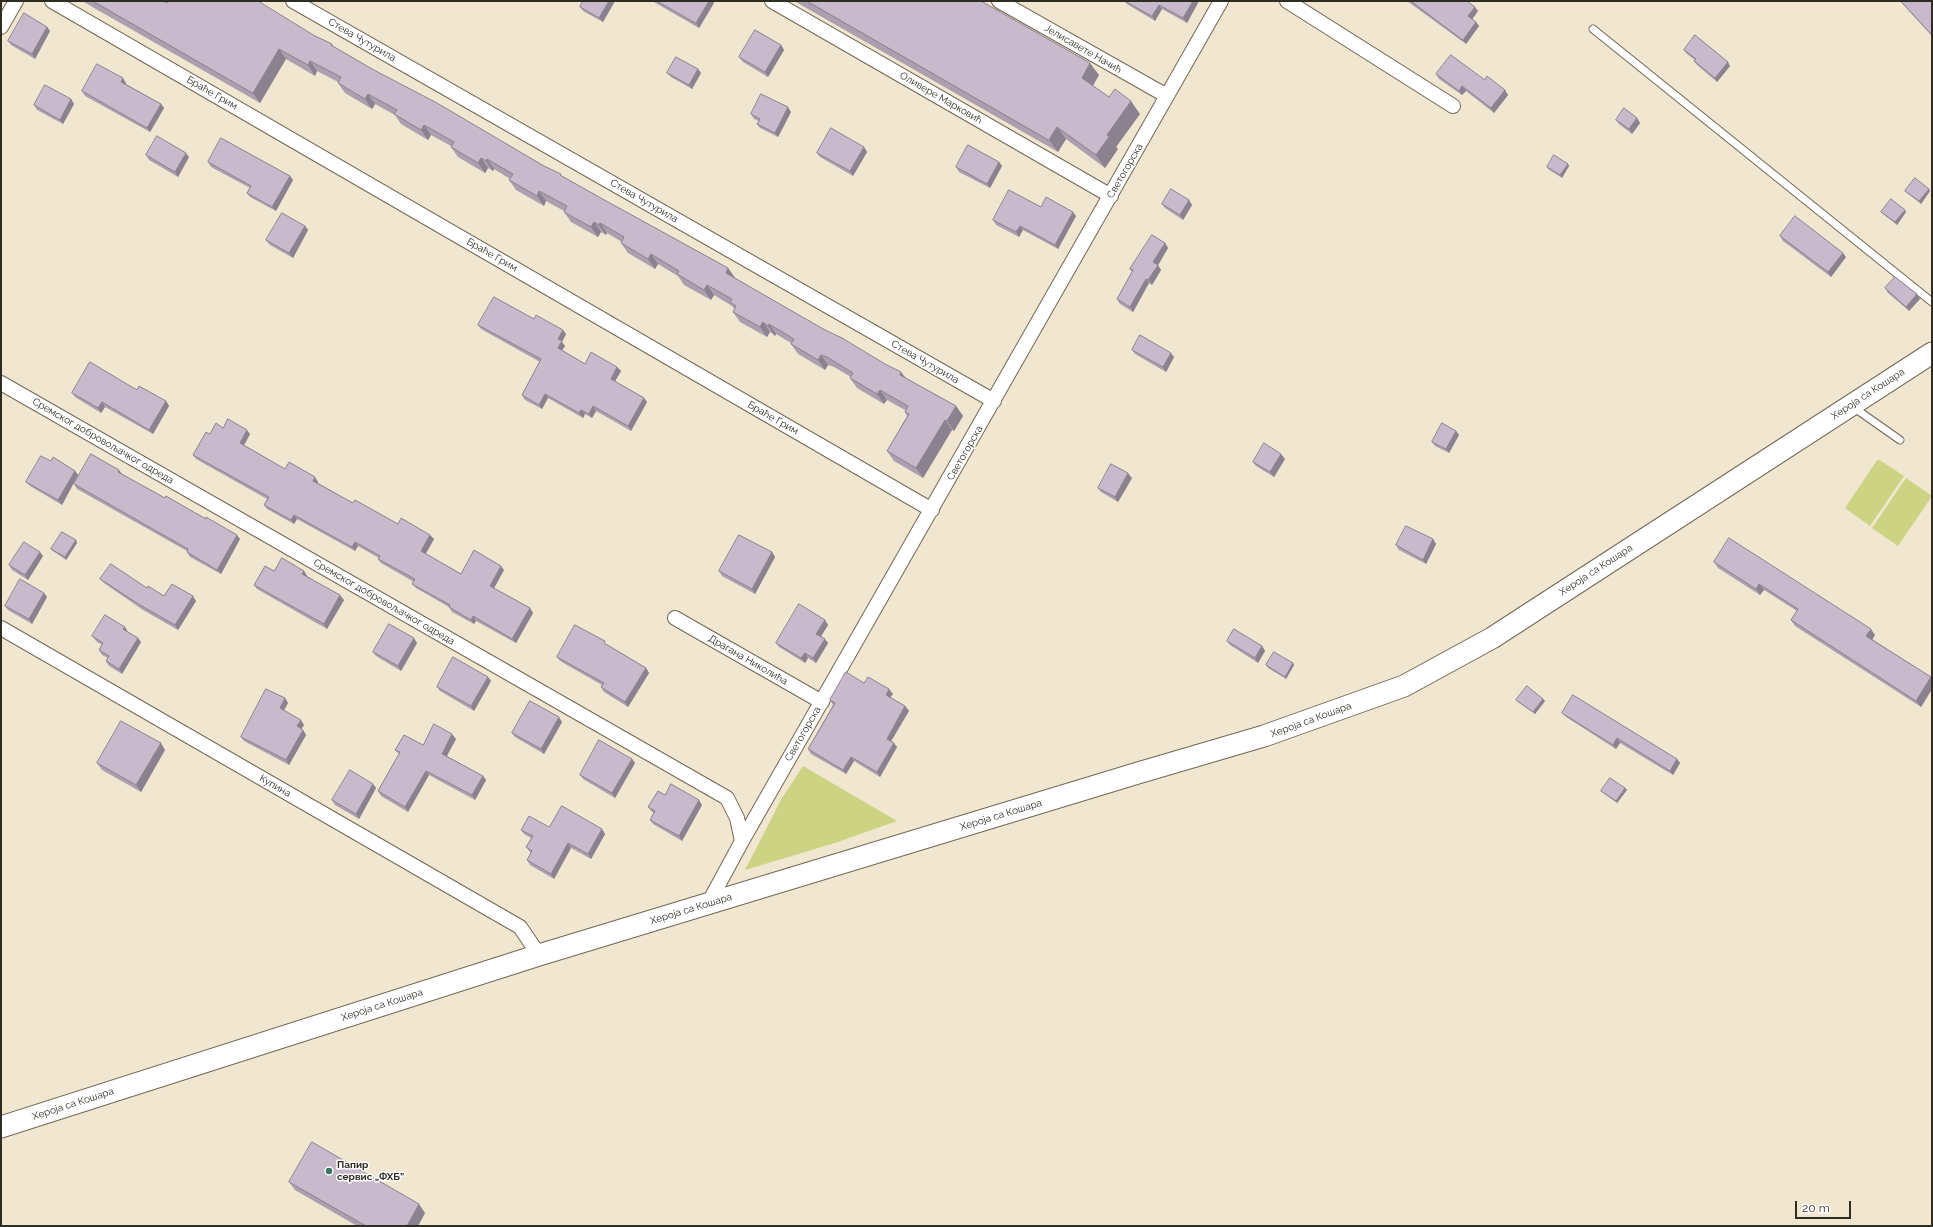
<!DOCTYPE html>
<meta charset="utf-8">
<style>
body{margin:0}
#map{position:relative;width:1933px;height:1227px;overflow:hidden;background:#f1e7d1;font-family:Raleway,sans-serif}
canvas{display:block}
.frame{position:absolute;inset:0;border:2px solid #2f2c23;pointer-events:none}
.scale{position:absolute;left:1795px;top:1201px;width:56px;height:18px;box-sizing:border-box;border:2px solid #2f2c23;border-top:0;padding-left:5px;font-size:12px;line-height:14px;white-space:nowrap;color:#2f2c23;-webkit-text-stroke:3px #fff;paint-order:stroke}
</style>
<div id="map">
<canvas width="1933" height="1227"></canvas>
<div class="frame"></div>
<div class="scale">20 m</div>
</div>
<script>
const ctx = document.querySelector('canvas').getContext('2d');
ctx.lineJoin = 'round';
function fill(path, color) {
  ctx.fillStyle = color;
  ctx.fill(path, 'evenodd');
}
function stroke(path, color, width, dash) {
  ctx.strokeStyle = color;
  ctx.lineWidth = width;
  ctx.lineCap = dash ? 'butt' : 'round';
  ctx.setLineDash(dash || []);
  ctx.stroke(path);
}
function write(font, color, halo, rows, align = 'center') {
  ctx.font = font + ' Raleway,sans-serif';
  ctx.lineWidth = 3;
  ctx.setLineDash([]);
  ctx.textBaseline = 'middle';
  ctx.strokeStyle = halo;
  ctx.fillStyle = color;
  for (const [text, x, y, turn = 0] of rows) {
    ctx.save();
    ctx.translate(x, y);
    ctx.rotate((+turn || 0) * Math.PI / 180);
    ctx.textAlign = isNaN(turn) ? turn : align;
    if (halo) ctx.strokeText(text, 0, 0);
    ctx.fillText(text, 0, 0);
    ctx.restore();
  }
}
fill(new Path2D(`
 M1878,459l26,17 -34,50 -25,-18z
 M1906,478l26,18 -34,50 -26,-18z
 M803,766l94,55 -62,22 -90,27 37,-72z`), '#ccd383');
const lane = new Path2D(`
 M1593,29l339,273
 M1853,407l47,33`);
const street = new Path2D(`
 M52,1l880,509
 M293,1l701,400
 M772,1l339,195
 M999,1l168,95
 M1287,1l166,105
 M1,27l15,-26
 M1,383l726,415 10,20 5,23
 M675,618l147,84
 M1,628l519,299 19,28
 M708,904l34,-63 479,-840`);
const secondary = new Path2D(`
 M1,1127l538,-172 599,-182 126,-37 140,-50 88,-48 440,-285`);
stroke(lane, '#706854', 9);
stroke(street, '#706854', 16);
stroke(secondary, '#706854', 23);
stroke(lane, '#fff', 7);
stroke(street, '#fff', 14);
stroke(secondary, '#fff', 21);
fill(new Path2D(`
 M82,1h81l4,2 148,33 17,8 2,3 38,22 227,128 129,71 7,10 171,100 50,28 7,10 -9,15 -2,-1 -29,48 -29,-17 -7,-10 20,-35 -2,-4v-2l-18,-10 -3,4 -27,-16 -7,-10 1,-1 -17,-10 -6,-2 -3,5 -27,-16 -7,-10v-1l-15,-9 -1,2 -5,-4 -3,5 -27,-15 -7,-10 2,-3 -3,-3 -18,-11 -3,5 -27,-15 -6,-9 -20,-12 -3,5 -27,-16 -7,-10 1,-1 -15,-9 -1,2 -5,-3 -3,5 -27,-15 -7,-10v-1l-18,-10 -2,5 -28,-16 -7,-10 1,-1 -16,-10 -1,2 -5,-3 -3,5 -27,-16 -7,-10v-1l-20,-11 -3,5 -27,-16 -6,-9 -20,-11 -3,5 -27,-16 -7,-10v-1l-21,-11 -2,5 -29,-17 -26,44z
 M583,1h32l-12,21 -20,-11 -3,-4z
 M652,1h60l2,2 -15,25z
 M794,1h187l118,74 -6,11 16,11 31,17 -24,33 2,2 -13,19 -39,-29 -8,13z
 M1124,1h75l-12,22 -25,-14 -7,12 -28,-17z
 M1407,1h60l11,10 -6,8 4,3 3,4 -13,18z
 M1900,1h32v35z
 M47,27l3,4 -15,28 -24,-14 -3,-4z
 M781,45l3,5 -16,27 -25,-15 -4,-5z
 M1684,50l46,16 -13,16 -20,-17 -3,-4 1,-1 -8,-6z
 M698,69l3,4 -9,16 -21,-12 -4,-4z
 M1436,74l49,6 23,15 -14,18 -28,-22 -4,4 -23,-16z
 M126,83v1l35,20 3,4 -14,24 -65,-36 -3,-5z
 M71,99l3,5 -11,20 -26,-14 -3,-5z
 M791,112l-13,25 -18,-9 -3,-4 2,-3 -5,-2 -3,-5z
 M1637,118l3,5 -8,11 -13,-10 -3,-4z
 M864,147l3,5 -14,24 -33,-19 -3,-4z
 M146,155l43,2 -11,20 -29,-17z
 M208,162l82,14 3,4 -17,31 -26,-14 -3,-4 3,-5 -39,-21z
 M999,162l3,4 -12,22 -31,-16 -3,-5z
 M1568,164l1,2 -7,12 -14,-9 -1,-2z
 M1905,191h25l-9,13 -14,-11z
 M1189,200l3,5 -9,15 -18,-12 -3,-4z
 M1881,212h25l-9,13 -14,-11z
 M1076,216l-18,33 -35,-19 -4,7 -23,-12 -3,-5z
 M305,226l3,4 -15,28 -23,-13 -4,-5z
 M1780,236l66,21 -15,20 -48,-36z
 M1165,243l3,5 -10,17 3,5 -9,15 -3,-2 -16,29 -13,-8 -3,-5 15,-27 -2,-3z
 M1885,288l35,11 -11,12 -21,-18z
 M534,319l32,15 -4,8 3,4 -3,4 23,14 32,3 4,4 -6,10 29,17 3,4 -16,29 -35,-20 -4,7 -7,-4 -2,4 -35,-20 -6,11 -17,-9 -3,-5 18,-33 -59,-33 -3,-4z
 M1132,350l42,7 -8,15 -31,-18z
 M137,390l29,11 3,5 -16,28 -48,-27 -4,6 -26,-16 -3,-4z
 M223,428l27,6 -6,11 41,24 33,13v1l35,20 45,21 36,15 -8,15 35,20 43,-4 -10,18 36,20 3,5 -17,30 -40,-22 -2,3 -22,-12 -3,-5 -33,-19 -4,-4 2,-2 -33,-19 -3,-4 1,-1 -21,-12 -3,5 -58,-32 -3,5 -27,-15 -3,-4 3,-6 -71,-40 -3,-4 17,-21z
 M1456,431l3,4 -10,18 -14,-7 -3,-4z
 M1285,459l-11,18 -18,-11 -3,-4z
 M51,461l24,10 3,4 -16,30 -32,-19 -4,-4z
 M122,474l43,24 75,41 -19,35 -31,-17 -3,-5v-1l-110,-62 -3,-5z
 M1132,478l-14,24 -17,-10 -3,-4z
 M1433,539l3,5 -10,20 -27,-14 -3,-5z
 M76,540l1,3 -11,17 -13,-9 -2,-2z
 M772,552l3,5 -20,37 -33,-18 -3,-5z
 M43,556l-15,24 -16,-10 -3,-5z
 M1714,562l161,73 -3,4 60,39v11l-11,18 -126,-81 -4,-6 6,-9 -33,-21 -4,5 -42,-27z
 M274,571h30l3,5 37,24 -17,29 -70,-40 -3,-4z
 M100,579l47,9 17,8 32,5 -18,29 -35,-20 -39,-27z
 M44,593l3,4 -15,27 -24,-14 -3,-4z
 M825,620l3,5 -7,11 7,7 -12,20 -8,-5 -3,5 -26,-16 -3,-4z
 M128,632l10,6 3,4 -19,32 -13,-8 -3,-5 2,-3 -6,-3 -3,-5 3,-5 -6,-4 -4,-5z
 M1227,641l35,5 3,5 -7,12 -28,-18z
 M417,643l-16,28 -25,-15 -3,-4z
 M608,645l38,23 3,5 -21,34 -24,-15 -3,-5 1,-2 -42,-24 -3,-4z
 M1293,663l1,2 -8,14 -18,-11 -2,-3z
 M491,681l-17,30 -34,-20 -3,-4z
 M864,683l29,11 -3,3 15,9 4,5 -18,30 6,6 -17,30 -26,-16 -8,13 -35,-20 -3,-5 25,-44 -3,-5z
 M285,698l3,5 -4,7 20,15 -3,4 2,1 3,5 -17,30 -45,-24 -3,-4z
 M1543,699l2,2 -10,13 -17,-12 -2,-2z
 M1562,713l115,46 3,4 -7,12 -53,-32 -4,6 -50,-32z
 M562,722l-18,32 -29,-17 -3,-4z
 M456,739l-9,17 36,20 3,4 -11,20 -46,-25 -21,37 -27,-16 -3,-5 21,-37 -4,-4z
 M165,750l-24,42 -39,-22 -5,-7z
 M632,759l3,4 -20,35 -32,-19 -3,-4z
 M373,784l3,4 -17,31 -24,-14 -3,-5z
 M1625,788l2,2 -10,13 -14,-10 -2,-2z
 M665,795l37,10 -20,36 -29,-17 -3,-4 4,-7 -2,-1 -4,-5z
 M549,827l53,2 3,5 -14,25 -20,-11 -17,31 -24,-14 -3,-5 4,-7 -1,-1 -4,-5 5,-9 -7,-4 -3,-4z
 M289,1182l136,31 -7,13h-61l-62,-36z`), '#ac9faf');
fill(new Path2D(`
 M609,1h6l-12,21 -4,-4z
 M709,1h3l2,2 -15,25 -3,-5z
 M1193,1h6l-12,22 -4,-5z
 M1159,5l3,4 -7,12 -3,-5z
 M1475,7l3,4 -7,10 -3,-5z
 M1476,22l3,4 -13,18 -3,-4z
 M47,27l3,4 -15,28 -3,-5z
 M781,45l3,5 -16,27 -3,-5z
 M279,49l7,10 -26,44 -7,-10z
 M310,61l7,10 -2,5 -7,-11z
 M1728,62l2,4 -13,16 -2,-4z
 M1090,63l9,12 -9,15 -8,-12z
 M698,69l3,4 -9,16 -3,-4z
 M123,78l3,5 -2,3 -3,-4z
 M1462,86l4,5 -4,4 -3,-4z
 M1505,90l3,5 -14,18 -3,-5z
 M368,94l7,10 -3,5 -7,-10z
 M71,99l3,5 -11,20 -3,-4z
 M1131,101l9,13 -24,33 2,2 -13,19 -9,-13 11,-20z
 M161,104l3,4 -14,24 -3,-4z
 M788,107l3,5 -13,25 -3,-4z
 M1637,118l3,5 -8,11 -3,-5z
 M424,125l7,10 -3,5 -7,-10z
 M1057,127l9,12 -8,13 -9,-12z
 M864,147l3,5 -14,24 -3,-5z
 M186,153l3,4 -11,20 -3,-5z
 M481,158l7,10 -3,5 -7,-10z
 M487,159l7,10 -1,2 -7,-10z
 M999,162l3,4 -12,22 -3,-4z
 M1568,164l1,2 -7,12 -2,-3z
 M290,176l3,4 -17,31 -4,-4z
 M1929,189l1,2 -9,13 -2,-3z
 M539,191l7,10 -2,5 -7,-10z
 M1189,200l3,5 -9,15 -3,-5z
 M1905,210l1,2 -9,13 -2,-3z
 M1073,212l3,4 -18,33 -3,-4z
 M594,222l7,10 -3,5 -7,-10z
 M600,223l7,10 -1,2 -7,-10z
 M305,226l3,4 -15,28 -4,-5z
 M1020,226l3,4 -4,7 -3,-5z
 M1165,243l3,5 -11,19 -4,-5z
 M1843,253l3,4 -15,20 -3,-5z
 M651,254l7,10 -3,5 -7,-10z
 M1158,265l3,5 -9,15 -4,-5z
 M728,268l7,10 -9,-5z
 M1146,279l3,4 -16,29 -3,-5z
 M707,285l7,10 -3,5 -7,-10z
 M1917,294l3,5 -11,12 -3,-4z
 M763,322l7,10 -3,5 -7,-10z
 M769,324l7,10 -1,2 -7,-10z
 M563,330l3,4 -4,8 3,4 -4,6 -3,-4v-9z
 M1171,353l3,4 -8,15 -3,-5z
 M821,355l7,10 -3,5 -7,-10z
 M617,367l4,4 -7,12 -3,-4z
 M901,372l8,10 -9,-7z
 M880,390l7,10 -3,4 -7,-10z
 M545,394l3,4 -6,11 -3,-4z
 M644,398l3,4 -16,29 -3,-5z
 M166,401l3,5 -16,28 -4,-4z
 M102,402l3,5 -4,6 -3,-5z
 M593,406l3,5 -4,7 -3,-4z
 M956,406l7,10 -9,15 -7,-10z
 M581,410l4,4 -2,4 -4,-5z
 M945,420l7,10 -29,48 -7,-10z
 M247,430l3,4 -7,13 -3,-4z
 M1456,431l3,4 -10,18 -3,-4z
 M1281,454l4,5 -11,18 -4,-5z
 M119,470l3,4 -1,3 -3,-5z
 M75,471l3,4 -16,30 -4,-5z
 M1128,473l4,5 -14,24 -3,-5z
 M315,477l3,5 -2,3 -3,-4z
 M294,515l3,4 -3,5 -3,-4z
 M237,535l3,4 -19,35 -4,-4z
 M430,535l4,4 -10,17 -3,-5z
 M1433,539l3,5 -10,20 -3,-4z
 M76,540l1,3 -11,17 -1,-3z
 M355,542l3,4 -3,5 -3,-4z
 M40,552l3,4 -15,24 -3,-5z
 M772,552l3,5 -20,37 -3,-5z
 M501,566l3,4 -11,20 -3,-4z
 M304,571l3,5 -2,2 -3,-4z
 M1759,584l5,6 -4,5 -4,-6z
 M44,593l3,4 -15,27 -3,-5z
 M340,595l4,5 -17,29 -3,-5z
 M193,596l3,5 -18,29 -3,-5z
 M530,608l3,5 -17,30 -4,-4z
 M473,616l3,5 -2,3 -3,-4z
 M825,620l3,5 -8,13 -4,-4z
 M125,627l3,5 -2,2 -3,-5z
 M1871,629l4,6 -4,7 -5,-6z
 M138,638l3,4 -19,32 -3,-5z
 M414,638l3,5 -16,28 -3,-5z
 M825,639l3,4 -12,20 -3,-5z
 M1262,646l3,5 -7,12 -3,-5z
 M805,653l3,5 -3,5 -4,-5z
 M1293,663l1,2 -8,14 -1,-2z
 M646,668l3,5 -21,34 -3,-5z
 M488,677l3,4 -17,30 -3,-5z
 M1931,677l1,1v11l-11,18 -5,-6z
 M889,689l4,5 -4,5 -3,-4z
 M285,698l3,5 -5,9 -3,-4z
 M1543,699l2,2 -10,13 -2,-2z
 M905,706l4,5 -19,32 -3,-4z
 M559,717l3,5 -18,32 -3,-5z
 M301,720l3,5 -4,6 -3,-5z
 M303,730l3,5 -17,30 -3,-5z
 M452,734l4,5 -11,20 -3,-5z
 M1617,738l3,5 -4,6 -3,-4z
 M161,743l4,7 -24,42 -5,-7z
 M894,743l3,4 -17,30 -3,-5z
 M851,757l3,4 -8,13 -3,-4z
 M632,759l3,4 -20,35 -3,-5z
 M1677,759l3,4 -7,12 -3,-4z
 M426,771l3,4 -21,37 -3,-5z
 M483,776l3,4 -11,20 -3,-5z
 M373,784l3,4 -17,31 -3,-5z
 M1625,788l2,2 -10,13 -1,-2z
 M699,800l3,5 -20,36 -3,-5z
 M602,829l3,5 -14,25 -3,-5z
 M568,843l3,5 -17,31 -3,-5z
 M419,1204l6,9 -7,13h-11z`), '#8c828f');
const building = new Path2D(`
 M93,1h70l4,2 2,-2h89l57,35 17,8 -1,1 41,24 65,34 107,63 17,8 -1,1 39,22 129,71 -2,5 99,57 17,8 43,26 16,8 -1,3 56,31 -9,15 -2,-1 -29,48 -29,-17 22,-37 -4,-2 3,-6 -28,-16 -3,4 -27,-16 3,-5 -26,-16 -6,-2 -3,5 -27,-16 3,-5 -25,-15 -1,2 -5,-4 -3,5 -27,-15 3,-6 -6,-4 2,-3 -25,-14 -3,5 -27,-16 2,-3 -28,-17 -3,5 -27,-16 3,-6 -24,-14 -1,2 -5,-3 -3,5 -27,-15 3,-6 -28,-15 -2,5 -28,-16 4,-6 -26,-15 -1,2 -5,-3 -3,5 -27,-16 3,-5 -30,-17 -3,5 -27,-16 3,-4 -29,-16 -3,5 -27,-16 3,-6 -31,-16 -2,4 -29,-16 -26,44z
 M583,1h26l-10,17 -19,-11z
 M657,1h52l-13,22z
 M807,1h174l109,62 -8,15 27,19 6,-8 16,12 -24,34 2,2 -13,18 -39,-28 -8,13z
 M1125,1h68l-10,17 -24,-13 -7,11z
 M1411,1h56l8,6 -7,9 8,6 -13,18z
 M1901,1h31v34z
 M24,13l23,14 -15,27 -24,-13z
 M755,30l26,15 -16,27 -26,-15z
 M1695,35l33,27 -13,16 -21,-17 2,-2 -12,-9z
 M1451,55l34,25 2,-4 18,14 -14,18 -29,-22 -3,5 -23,-17z
 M676,57l22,12 -9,16 -22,-12z
 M97,64l26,14 -2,4 40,22 -14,24 -65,-37z
 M45,85l26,14 -11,21 -26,-15z
 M761,94l27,13 -13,26 -18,-9 3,-5 -9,-5z
 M1624,108l13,10 -8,11 -13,-9z
 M831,128l33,19 -14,24 -33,-18z
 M157,136l29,17 -11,19 -29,-17z
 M221,138l69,38 -18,31 -25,-14 4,-7 -43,-24z
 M968,145l31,17 -12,22 -31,-17z
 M1554,155l14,9 -8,11 -13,-8z
 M1915,178l14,11 -10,12 -14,-10z
 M1171,189l18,11 -9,15 -18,-11z
 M1009,190l32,17 5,-10 27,15 -18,33 -35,-19 -4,6 -23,-12z
 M1891,199l14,11 -10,12 -14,-10z
 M282,213l23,13 -16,27 -23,-13z
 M1795,216l48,37 -15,19 -48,-36z
 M1152,235l13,8 -12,19 5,3 -10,15 -2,-1 -16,28 -13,-8 16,-29 -3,-1z
 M1895,277l22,17 -11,13 -21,-19z
 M494,297l40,22 2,-4 27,15 -5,9 4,2 -4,7 27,16 6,-12 26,15 -6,12 33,19 -16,28 -35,-20 -4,8 -8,-4 -2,3 -34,-19 -6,11 -17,-10 19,-36 -63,-34z
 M1140,335l31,18 -8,14 -31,-17z
 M90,362l47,28 2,-4 27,15 -17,29 -47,-28 -4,6 -26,-15z
 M228,419l19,11 -7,13 45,26 4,-7 26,15 -2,4 40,22 2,-3 43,24 3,-6 29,17 -9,16 40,23 13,-24 27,16 -11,20 40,22 -18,31 -39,-23 -2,4 -22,-13 1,-2 -38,-21 3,-5 -37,-20 2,-3 -25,-14 -3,5 -58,-32 -3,5 -27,-15 5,-8 -76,-42 13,-23 4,2 6,-11 7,5z
 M1442,423l14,8 -10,18 -14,-7z
 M1264,443l17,11 -11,18 -17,-10z
 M91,454l28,16 -1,2 47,26 1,-2 40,23v-2l31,18 -20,35 -30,-18 1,-3 -114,-65z
 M41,456l10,5 2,-4 22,14 -17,29 -32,-18z
 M1111,464l17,9 -13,24 -17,-9z
 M1406,526l27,13 -10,21 -27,-15z
 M62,532l14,8 -11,17 -14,-8z
 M739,535l33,17 -20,37 -33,-18z
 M1729,538l142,91 -5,7 65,41 -15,24 -125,-81 7,-11 -39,-25 -3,5 -42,-27z
 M24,542l16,10 -15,23 -16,-10z
 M282,558l22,13 -2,3 38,21 -16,29 -70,-39 11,-19 9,5z
 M111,564l36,24 1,-2 16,10 8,-12 21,12 -18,29 -35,-20 -40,-26z
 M20,579l24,14 -15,26 -24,-13z
 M799,604l26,16 -9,14 9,5 -12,19 -8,-5 -4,5 -25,-15z
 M105,615l20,12 -2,2 15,9 -19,31 -13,-8 3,-5 -10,-6 4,-7 -11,-7z
 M389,624l25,14 -16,28 -25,-14z
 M575,625l30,16 -1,2 42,25 -21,34 -24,-15 3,-4 -47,-26z
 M1234,629l28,17 -7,12 -28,-17z
 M1274,652l19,11 -8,14 -19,-12z
 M453,657l35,20 -17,29 -34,-19z
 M846,672l18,11 4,-6 21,12 -3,6 19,11 -18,33 7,4 -17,29 -26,-15 -8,13 -35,-21 27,-46 -5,-3z
 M1527,686l16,13 -10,13 -17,-12z
 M266,689l19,9 -5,10 21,12 -4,6 6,4 -17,30 -45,-23z
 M1573,695l104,64 -7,12 -53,-33 -4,7 -51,-32z
 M530,701l29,16 -18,32 -29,-16z
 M121,721l40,22 -25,42 -39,-22z
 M434,724l18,10 -10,20 41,22 -11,19 -46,-24 -21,36 -27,-16 22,-39 -5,-2 9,-15 19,10z
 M599,740l33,19 -20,34 -32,-18z
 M350,770l23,14 -17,30 -24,-14z
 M1610,778l15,10 -9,13 -15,-10z
 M671,784l28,16 -20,36 -29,-16 5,-9 -7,-4 10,-16 7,4z
 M562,806l40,23 -14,25 -20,-11 -17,31 -24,-14 5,-9 -6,-4 7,-11 -12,-6 8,-14 20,11z
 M312,1142l107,62 -12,22h-41l-77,-44z`);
fill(building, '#c8b9cc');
stroke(building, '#8c828f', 1);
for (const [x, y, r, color] of [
 [329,1171,4,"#3a7761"]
]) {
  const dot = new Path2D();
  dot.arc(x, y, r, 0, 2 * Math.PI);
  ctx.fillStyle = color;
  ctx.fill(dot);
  stroke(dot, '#fff', 1.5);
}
write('10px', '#2f2c23', '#fff', [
 ["Стева Чутурила",362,40,30],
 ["Јелисавете Начић",1083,49,30],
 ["Браће Грим",212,93,30],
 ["Оливере Марковић",941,98,30],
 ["Светогорска",1125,171,-60],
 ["Стева Чутурила",644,201,30],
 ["Браће Грим",492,255,30],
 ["Стева Чутурила",925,362,30],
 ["Хероја са Кошара",1868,394,-33],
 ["Браће Грим",773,418,30],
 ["Сремског добровољачког одреда",103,441,30],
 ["Светогорска",965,453,-60],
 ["Хероја са Кошара",1596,570,-33],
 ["Сремског добровољачког одреда",384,602,30],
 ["Драгана Николића",748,660,30],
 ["Хероја са Кошара",1311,720,-20],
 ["Светогорска",803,734,-60],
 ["Купина",275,786,30],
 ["Хероја са Кошара",1001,815,-17],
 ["Хероја са Кошара",691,909,-17],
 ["Хероја са Кошара",382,1005,-18],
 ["Хероја са Кошара",73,1104,-18]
]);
write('bold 10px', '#2f2c23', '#fff', [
 ["Папир",337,1165],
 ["сервис „ФХБ”",337,1177]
], 'left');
</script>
